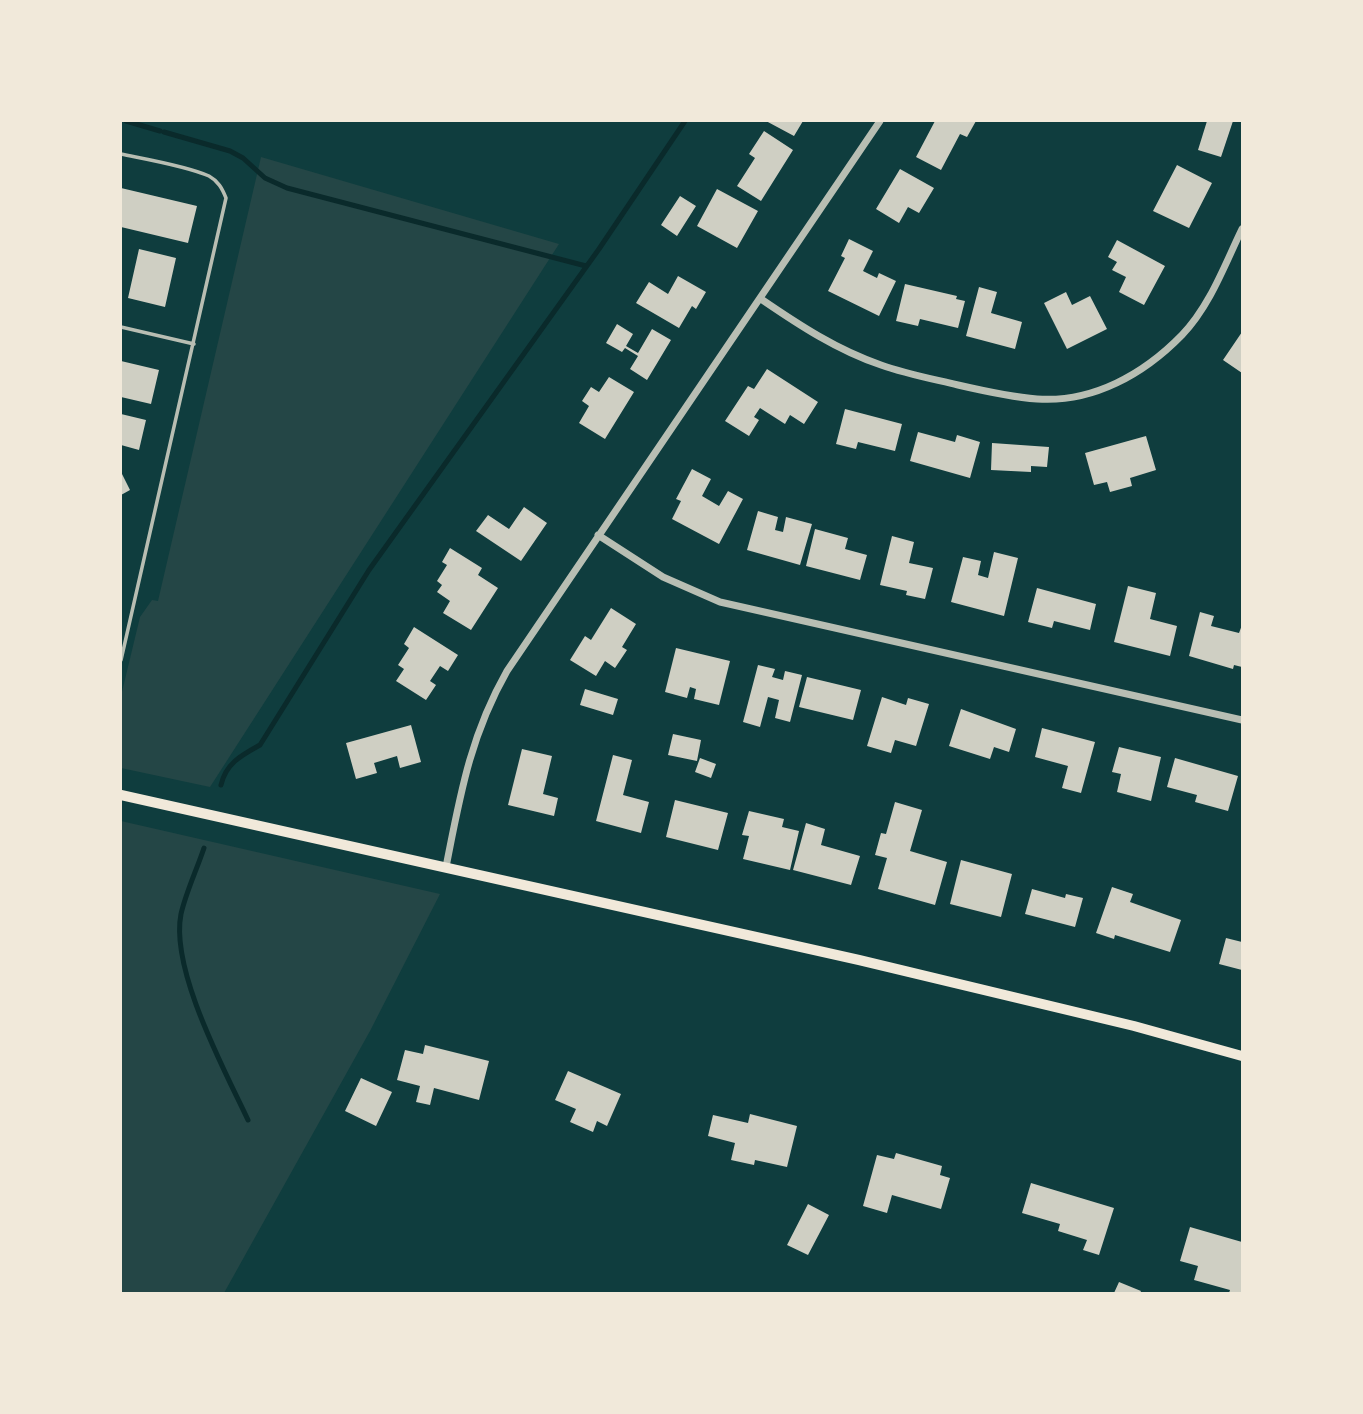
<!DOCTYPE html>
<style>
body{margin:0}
#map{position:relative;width:1363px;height:1414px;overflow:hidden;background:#0f3d3e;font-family:Mulish,sans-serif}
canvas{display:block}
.frame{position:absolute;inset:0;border:122px solid #f1e9da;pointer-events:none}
</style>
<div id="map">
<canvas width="1363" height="1414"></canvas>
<div class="frame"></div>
</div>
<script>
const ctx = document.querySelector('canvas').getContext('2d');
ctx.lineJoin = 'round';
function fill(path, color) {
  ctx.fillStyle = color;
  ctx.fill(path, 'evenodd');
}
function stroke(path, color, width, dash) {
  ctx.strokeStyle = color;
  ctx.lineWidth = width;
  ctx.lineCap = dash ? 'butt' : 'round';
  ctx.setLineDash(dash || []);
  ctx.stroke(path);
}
fill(new Path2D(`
 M261,157l298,87 -349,543 -89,-19v-72l19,-79 12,-17 6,1z
 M121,821l319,73 -70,137 -146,262h-103z`), '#244646');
stroke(new Path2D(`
 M126,121l34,10
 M164,132l66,19 13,7 22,20 22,10 299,78
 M221,785c5,-22 21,-30 39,-40l109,-175 230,-321 86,-128
 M204,848c-7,21 -18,44 -23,66 -11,55 43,155 67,206`), '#0a2a2b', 5);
fill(new Path2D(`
 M766,121h37l-9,15z
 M935,121h41l-9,16 -7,-3 -19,36 -25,-13z
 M1207,121h26l-12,36 -23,-7z
 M764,131l29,19 -32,51 -24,-15 18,-28 -6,-4z
 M1177,165l35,18 -23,45 -36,-17z
 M900,169l34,19 -15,25 -11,-6 -9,16 -23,-14z
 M121,188l76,18 -9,37 -67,-16z
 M717,189l41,22 -21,37 -40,-22z
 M680,196l16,10 -19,30 -16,-11z
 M849,239l24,12 -10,20 14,7 2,-5 17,8 -17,35 -51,-25 17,-33 -4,-2z
 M1117,240l48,26 -21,39 -25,-13 7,-15 -14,-7 5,-8 -9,-5z
 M139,249l37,9 -11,49 -37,-9z
 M678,276l28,16 -10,17 -4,-3 -13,22 -43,-25 13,-21 19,12z
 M905,284l52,12 -1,3 9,2 -7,27 -38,-9 -2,7 -22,-5z
 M979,287l18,5 -6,21 31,9 -7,27 -49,-13z
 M1066,292l6,13 18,-9 17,33 -40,20 -23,-46z
 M617,324l16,10 -7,12 12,7 14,-24 19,11 -24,40 -17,-11 8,-13 -13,-8 -3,4 -16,-9z
 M1242,332v41l-19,-13z
 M121,361l38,9 -8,34 -30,-7z
 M767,369l51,33 -14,22 -14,-9 -5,9 -25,-16 -6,9 5,3 -10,16 -24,-15 23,-35 6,3z
 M609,377l25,15 -29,47 -26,-16 10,-17 -7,-5 9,-14 8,5z
 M845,409l57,15 -7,27 -37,-9 -2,7 -20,-5z
 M121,414l25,6 -7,30 -18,-5z
 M918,432l37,10 2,-7 23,7 -10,36 -60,-17z
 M1146,436l10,34 -26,8 2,8 -22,6 -3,-10 -13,3 -9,-32z
 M992,443l57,4 -2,20 -16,-1v6l-40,-2z
 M692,469l19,10 -9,17 17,10 9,-15 15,8 -24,45 -47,-25 9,-18 -5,-2z
 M121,472l9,18 -9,5z
 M524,507l23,16 -26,38 -45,-30 12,-16 21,14z
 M758,511l20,6 -3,13 8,2 3,-15 26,7 -12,41 -53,-15z
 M815,529l33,9 -3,11 22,6 -7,25 -54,-14z
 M892,536l22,6 -5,21 24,5 -8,31 -19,-4 1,-4 -27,-6z
 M450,548l32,20 -4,7 20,13 -27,42 -28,-17 7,-12 -13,-9 5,-7 -5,-4 10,-16 -5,-3z
 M994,552l24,6 -14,58 -53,-14 12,-45 18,4 -3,14 10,3z
 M1128,586l28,7 -6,26 27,7 -7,30 -56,-14z
 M1037,588l59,16 -6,26 -36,-9 -2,7 -24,-6z
 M611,608l25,16 -14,23 5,3 -12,18 -10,-7 -9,15 -26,-16 15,-24 6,4z
 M1200,612l14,4 -3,10 28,7 3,-8v42l-8,-2 -1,4 -44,-13z
 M414,627l44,28 -10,16 -8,-5 -10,15 6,4 -10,15 -30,-19 8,-12 -6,-4 11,-17 -5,-4z
 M676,648l54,13 -11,44 -25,-6 2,-10 -6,-2 -3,11 -22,-6z
 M758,665l17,4 -3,8 11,3 2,-9 17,4 -12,47 -15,-4 4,-18 -11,-3 -8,30 -17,-5z
 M807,677l54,13 -8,30 -54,-13z
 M585,689l33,10 -5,16 -33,-10z
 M882,697l24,8 2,-7 21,6 -13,42 -21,-6 -4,13 -24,-7z
 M961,709l55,20 -7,23 -15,-5 -4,12 -41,-13z
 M411,725l10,37 -21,6 -3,-12 -23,7 3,10 -21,6 -10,-36z
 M1042,728l53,14 -14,51 -19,-5 6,-22 -33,-9z
 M673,734l28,6 -4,21 -29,-6z
 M1119,747l42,10 -10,44 -34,-9 4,-18 -9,-2z
 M522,749l30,7 -9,38 15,4 -4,18 -46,-11z
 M613,755l19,5 -9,35 26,7 -8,31 -45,-12z
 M700,758l16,6 -5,14 -16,-6z
 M1175,758l63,18 -10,35 -33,-9 2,-7 -30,-8z
 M675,800l53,13 -10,37 -52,-13z
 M895,802l27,8 -12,41 37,11 -12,43 -57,-16 9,-31 -12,-3 6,-22 5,1z
 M749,811l35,8 -2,8 17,4 -9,39 -47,-11 6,-23 -7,-1z
 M806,823l19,6 -4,16 39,11 -9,29 -58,-15z
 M961,860l51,14 -11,43 -51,-13z
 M1112,887l21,7 -3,8 51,18 -11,32 -55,-17 -1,4 -18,-6z
 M1032,889l33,9 1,-4 17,4 -8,29 -50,-13z
 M1226,938l16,4v28l-23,-6z
 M425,1045l64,16 -10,39 -45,-12 -4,17 -14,-3 4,-16 -23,-6 8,-30 18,4z
 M568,1071l53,23 -14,32 -10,-5 -4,11 -23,-10 6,-13 -21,-9z
 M361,1078l31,14 -16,34 -31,-15z
 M750,1114l47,12 -10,41 -32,-7 -1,5 -23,-5 4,-17 -27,-7 5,-21 35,8z
 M896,1153l46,13 -2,9 10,3 -9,31 -49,-14 -5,18 -24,-7 14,-51 17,4z
 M1031,1183l83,25 -15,47 -16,-5 4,-10 -29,-9 2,-7 -38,-11z
 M808,1204l21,11 -21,40 -21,-10z
 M1190,1227l52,15v51h-13l1,-3 -36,-10 4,-14 -18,-5z
 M1119,1282l22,9 -1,2h-26z`), '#cfcfc3');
stroke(new Path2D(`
 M121,154c24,5 66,12 88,22 9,5 13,12 17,22l-105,462
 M121,327l73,17`), '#b8beb3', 3.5);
stroke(new Path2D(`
 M761,299c38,26 76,51 120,66 25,9 52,14 77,20 26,6 52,12 79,14 56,4 107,-25 145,-64 28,-29 43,-71 60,-106
 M598,535l65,42 57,25 522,118
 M446,867c14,-71 24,-131 61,-196l373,-550`), '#b8beb3', 7);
stroke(new Path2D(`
 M121,795l738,165 275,66 108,30`), '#f1e9da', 10);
</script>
